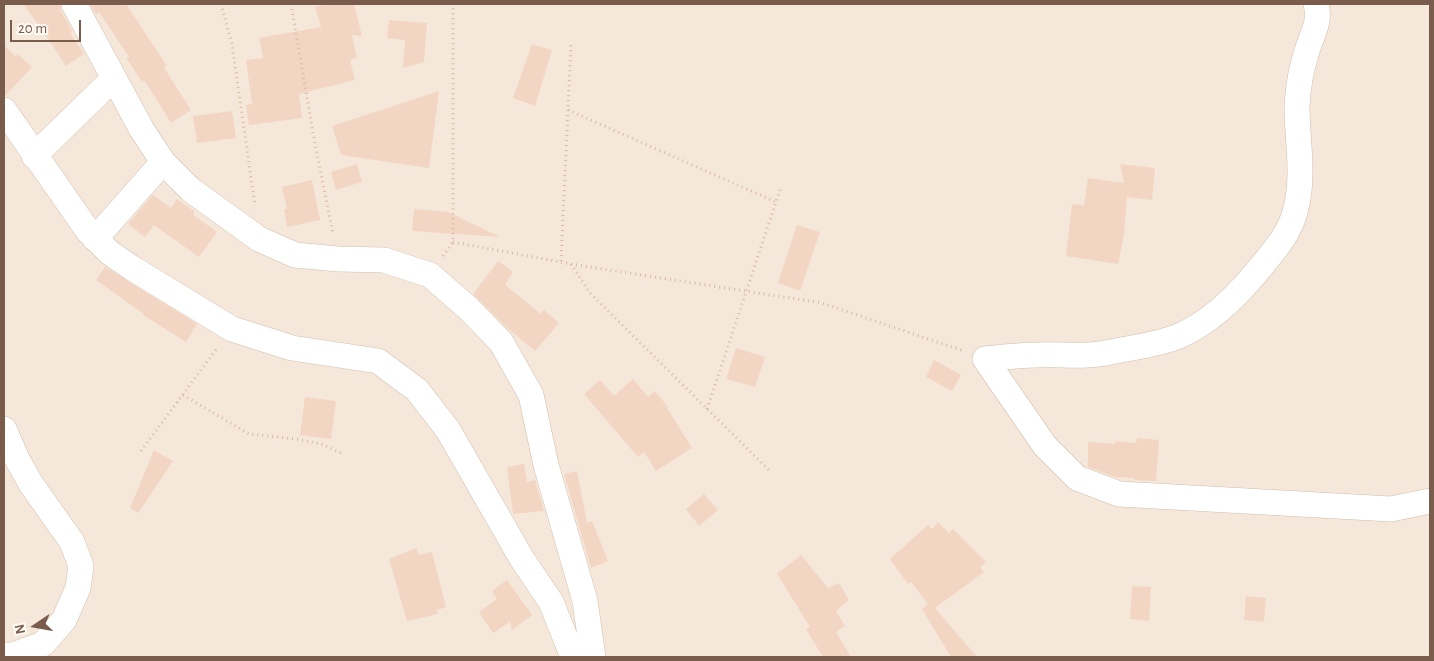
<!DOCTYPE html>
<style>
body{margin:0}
#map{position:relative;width:1434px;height:661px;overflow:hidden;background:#fdf6ec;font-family:"Alegreya Sans",sans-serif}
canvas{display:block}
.frame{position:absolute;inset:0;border:5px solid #7a5c4d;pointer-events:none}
.north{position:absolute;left:10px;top:601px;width:50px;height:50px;-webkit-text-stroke:4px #fffaf3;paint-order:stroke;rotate:258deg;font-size:14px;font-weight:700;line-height:20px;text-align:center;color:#7a5c4d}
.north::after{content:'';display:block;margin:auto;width:18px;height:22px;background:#7a5c4d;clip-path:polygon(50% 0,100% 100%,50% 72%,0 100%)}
.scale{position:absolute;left:10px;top:20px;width:71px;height:22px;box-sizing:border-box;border:2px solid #7a5c4d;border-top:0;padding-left:6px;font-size:15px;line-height:18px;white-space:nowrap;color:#7a5c4d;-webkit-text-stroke:4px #fffaf3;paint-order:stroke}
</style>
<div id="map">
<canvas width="1434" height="661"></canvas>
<div class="frame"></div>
<div class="north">N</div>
<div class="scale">20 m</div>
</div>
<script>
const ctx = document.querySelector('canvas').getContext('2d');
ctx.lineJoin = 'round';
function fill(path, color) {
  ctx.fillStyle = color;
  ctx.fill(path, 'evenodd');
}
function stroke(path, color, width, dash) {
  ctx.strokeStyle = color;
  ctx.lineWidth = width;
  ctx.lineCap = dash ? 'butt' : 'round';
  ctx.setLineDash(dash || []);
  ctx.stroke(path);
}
fill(new Path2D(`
 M4,4h1426v653h-1426z`), '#f5e8da');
fill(new Path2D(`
 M23,4h37l1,7 11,20 -2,2 14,21 -18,12 -21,-32z
 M90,4h36l41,62 -3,2 27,42 -20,13 -26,-42 -3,1 -16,-24 3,-1 -30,-45 -3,2z
 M329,4h25l8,32 -10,-1 5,23 -7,2 5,20 -56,14 3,24 -53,7 -3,-20 6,-1 -6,-44 17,-2 -4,-20 62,-11 -6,-20z
 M389,20l38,3 -3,39 -21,6 2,-28 -18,-2z
 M532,44l20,6 -17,56 -22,-8z
 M4,45l12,12 2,-3 14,13 -27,29h-1z
 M439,91l-10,77 -88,-13 -9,-29z
 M232,111l4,27 -39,5 -4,-27z
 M357,164l5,18 -26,8 -5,-18z
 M1120,164l35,4 -3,32 -25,-3 -3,38 -6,29 -52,-8 6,-52 12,1 4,-27 36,5z
 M312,180l8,40 -33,7 -3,-18h3l-5,-22z
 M153,195l18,13 6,-9 18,13 -2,3 24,17 -18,25 -45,-32 -9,12 -17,-13z
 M414,209l34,3 50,24v1l-86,-6z
 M797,225l23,7 -20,59 -22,-8z
 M498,261l15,11 -8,13 36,29 3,-4 15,13 -24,28 -29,-24 -33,-33z
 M105,267l92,57 -11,18 -43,-27 1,-1 -48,-34z
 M736,348l29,9 -10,30 -29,-8z
 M934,360l27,15 -9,16 -26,-14z
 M633,379l15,18 7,-6 13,16 -1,1 25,40 -36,23 -12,-19 -6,5 -54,-63 16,-14 14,16z
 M305,397l31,4 -5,38 -31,-4z
 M1137,438l22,2 -3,41 -22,-1v-2l-19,-1 -27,-10v-25l27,2 1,-3 20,2z
 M154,450l19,11 -35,52 -8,-5z
 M524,464l3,18 8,-2 9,31 -31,3 -6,-47z
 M577,471l10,52 5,-2 16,40 -17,7 -27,-94z
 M704,494l14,16 -19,16 -13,-17z
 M938,522l11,11 4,-4 33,33 -6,5 4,5 -49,36 42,49h-26l-29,-48 6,-5 -17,-22 -3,2 -18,-25 38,-34 4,4z
 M416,548l3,7 13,-3 14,55 -9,3 1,4 -31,7 -18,-62z
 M801,555l27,33 11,-5 10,17 -13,11 9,15 -9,6 15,25h-28l-17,-28 4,-2 -33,-53z
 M507,580l25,35 -20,15 -2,-8 -17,11 -14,-21 18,-13 -5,-8z
 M1132,586l19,1 -2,34 -19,-2z
 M1246,596l20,2 -2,24 -20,-2z`), '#f3d5c3');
const street = new Path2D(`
 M74,4l68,126 21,32 28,28 68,49 36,16 43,4 46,1 46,15 38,33 33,34 30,53 15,70 39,136 8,56
 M1316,4c5,19 -4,29 -9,47 -6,18 -9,36 -10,55 0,35 8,71 -2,106 -6,24 -25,43 -40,62 -21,25 -46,49 -76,62 -19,8 -38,10 -58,14 -11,2 -23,5 -34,5 -16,1 -33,-1 -49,0 -18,0 -35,2 -53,4l60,87 32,32 42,16 272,15 39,-8
 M4,110l84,121 22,22 22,15 100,61 60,19 86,13 39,29 31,40 74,129 29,43 22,55
 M34,156l80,-78
 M95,239l68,-77
 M4,429l13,30 14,25 41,58 9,24 -3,22 -14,32 -21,24 -30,11h-9`);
stroke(street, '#d1beb0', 26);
stroke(new Path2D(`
 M221,4l11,40 23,162
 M291,4l22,129 20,101
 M568,110l208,92
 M453,242l118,22 251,39 142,48
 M443,256l10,-14v-238
 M561,261l10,-217
 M571,264l19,29 181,179
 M183,395l66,39 47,5 25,5 20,9
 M707,409l74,-222
 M141,451l77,-104`), '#d9b8a5', 3, [1, 4]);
stroke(street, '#fff', 25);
</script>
